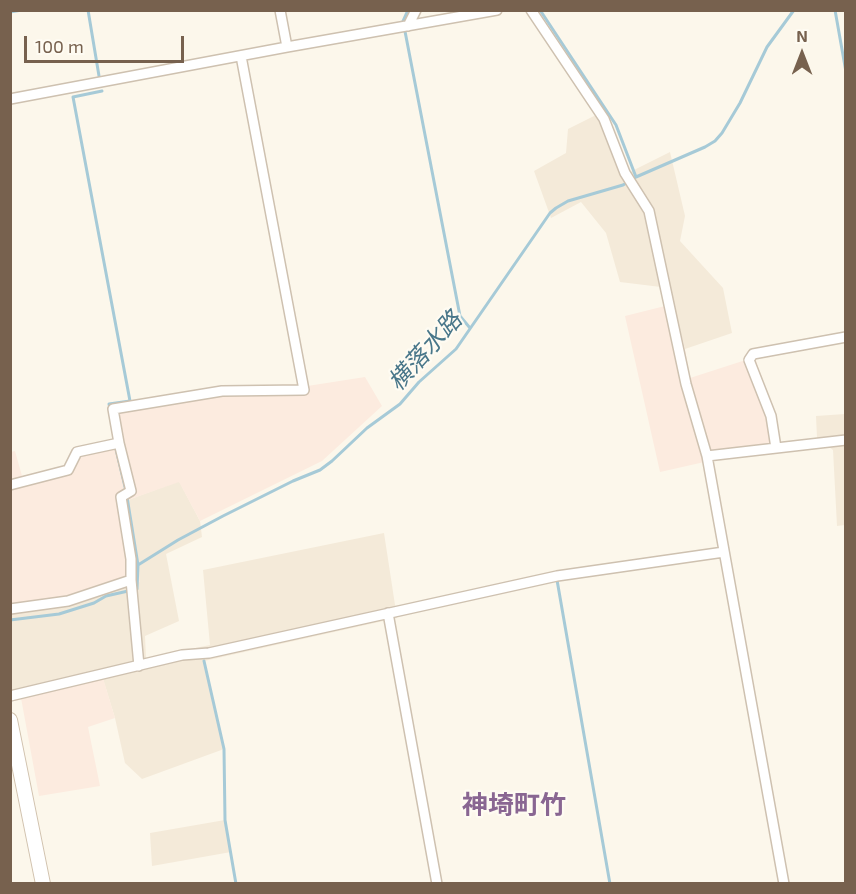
<!DOCTYPE html>
<meta charset="utf-8">
<style>
body{margin:0}
#map{position:relative;width:856px;height:894px;overflow:hidden;background:#fcf7eb;font-family:"Exo 2",sans-serif}
canvas{display:block}
.frame{position:absolute;inset:0;border:12px solid #77614e;pointer-events:none}
.north{position:absolute;left:772px;top:24px;width:60px;height:60px;-webkit-text-stroke:4px #fefbf2;paint-order:stroke;rotate:0deg;font-size:16px;font-weight:700;line-height:24px;text-align:center;color:#77614e}
.north::after{content:'';display:block;margin:auto;width:21px;height:27px;background:#77614e;clip-path:polygon(50% 0,100% 100%,50% 72%,0 100%)}
.scale{position:absolute;left:24px;top:36px;width:160px;height:27px;box-sizing:border-box;border:3px solid #77614e;border-top:0;padding-left:8px;font-size:18px;line-height:21px;white-space:nowrap;color:#77614e;-webkit-text-stroke:4px #fefbf2;paint-order:stroke}
</style>
<div id="map">
<canvas width="856" height="894"></canvas>
<div class="frame"></div>
<div class="north">N</div>
<div class="scale">100 m</div>
</div>
<script>
const ctx = document.querySelector('canvas').getContext('2d');
ctx.lineJoin = 'round';
function fill(path, color) {
  ctx.fillStyle = color;
  ctx.fill(path, 'evenodd');
}
function stroke(path, color, width, dash) {
  ctx.strokeStyle = color;
  ctx.lineWidth = width;
  ctx.lineCap = dash ? 'butt' : 'round';
  ctx.setLineDash(dash || []);
  ctx.stroke(path);
}
function write(font, color, halo, rows, align = 'center') {
  ctx.font = font + ' "Exo 2","Noto Sans JP",sans-serif';
  ctx.lineWidth = 4.5;
  ctx.setLineDash([]);
  ctx.textBaseline = 'middle';
  ctx.strokeStyle = halo;
  ctx.fillStyle = color;
  for (const [text, x, y, turn = 0] of rows) {
    ctx.save();
    ctx.translate(x, y);
    ctx.rotate((+turn || 0) * Math.PI / 180);
    ctx.textAlign = isNaN(turn) ? turn : align;
    if (halo) ctx.strokeText(text, 0, 0);
    ctx.fillText(text, 0, 0);
    ctx.restore();
  }
}
fill(new Path2D(`
 M604,111l26,61 40,-20 15,64 -5,25 43,47 9,45 -47,16 -16,-61 -49,-6 -14,-49 -25,-31 -30,16 -17,-47 32,-18 2,-24z
 M845,414v111l-8,1 -4,-76 -16,-12 -1,-22z
 M179,481l21,40 2,16 -36,17 13,67 -34,15 1,22 64,-13 -7,-75 181,-37 13,85 -193,43 20,88 -82,30 -17,-16 -10,-45 -12,-39 -82,19 -10,-1v-84l128,-32 -11,-81z
 M225,820l6,32 -79,14 -2,-33z`), '#f4ead9');
fill(new Path2D(`
 M673,304l12,45 5,29 65,-21 25,88 -120,27 -35,-156z
 M365,377l17,29 -60,55 -122,60 -21,-39 -51,18 12,82 -72,23 -57,8 -1,-161 5,-1 7,25 43,-10 11,-18 38,-7 -5,-37 112,-17h80z
 M103,678l12,40 -27,9 12,59 -61,10 -18,-98z`), '#fcebdf');
stroke(new Path2D(`
 M88,10l11,66
 M408,10l-5,11 57,295 10,12
 M540,10l76,115 20,52
 M835,10l11,62
 M10,12l12,-2
 M102,91l-29,6 57,304 -21,3 1,5
 M116,449l10,42
 M127,497l11,68
 M557,580l53,304
 M10,620l49,-6 35,-11 12,-7 31,-7 1,-24 40,-25 45,-24 70,-35 27,-11 12,-9 35,-33 33,-24 19,-22 37,-33 94,-136 6,-5 12,-7 55,-16 13,-8 69,-30 10,-6 7,-8 18,-30 27,-56 27,-37
 M204,661l20,88 1,71 11,64`), '#a6cad7', 3);
const street = new Path2D(`
 M280,10l7,37
 M531,10l73,109 21,54 24,38 37,173 21,72 77,428
 M408,26l8,-16
 M10,99l277,-52 210,-37
 M119,443l12,48 -10,6 10,62v21l8,86
 M776,448l-5,-32 -22,-56 4,-6 93,-17
 M707,456l139,-16
 M10,485l58,-15 9,-18 42,-9 -6,-34 109,-18 82,-1 -63,-334
 M10,609l58,-8 63,-21
 M388,613l49,271
 M10,696l172,-41 27,-2 348,-77 167,-24`);
const secondary = new Path2D(`
 M10,720l33,164`);
stroke(street, '#cec1b0', 12);
stroke(secondary, '#d1c2ae', 16);
stroke(street, '#fff', 9);
stroke(secondary, '#fff', 14);
write('italic 24px', '#487689', '#fefbf2', [
 ["横落水路",425,351,-48]
]);
write('bold 26px', '#896692', '#fefbf2', [
 ["神埼町竹",514,805]
]);
</script>
